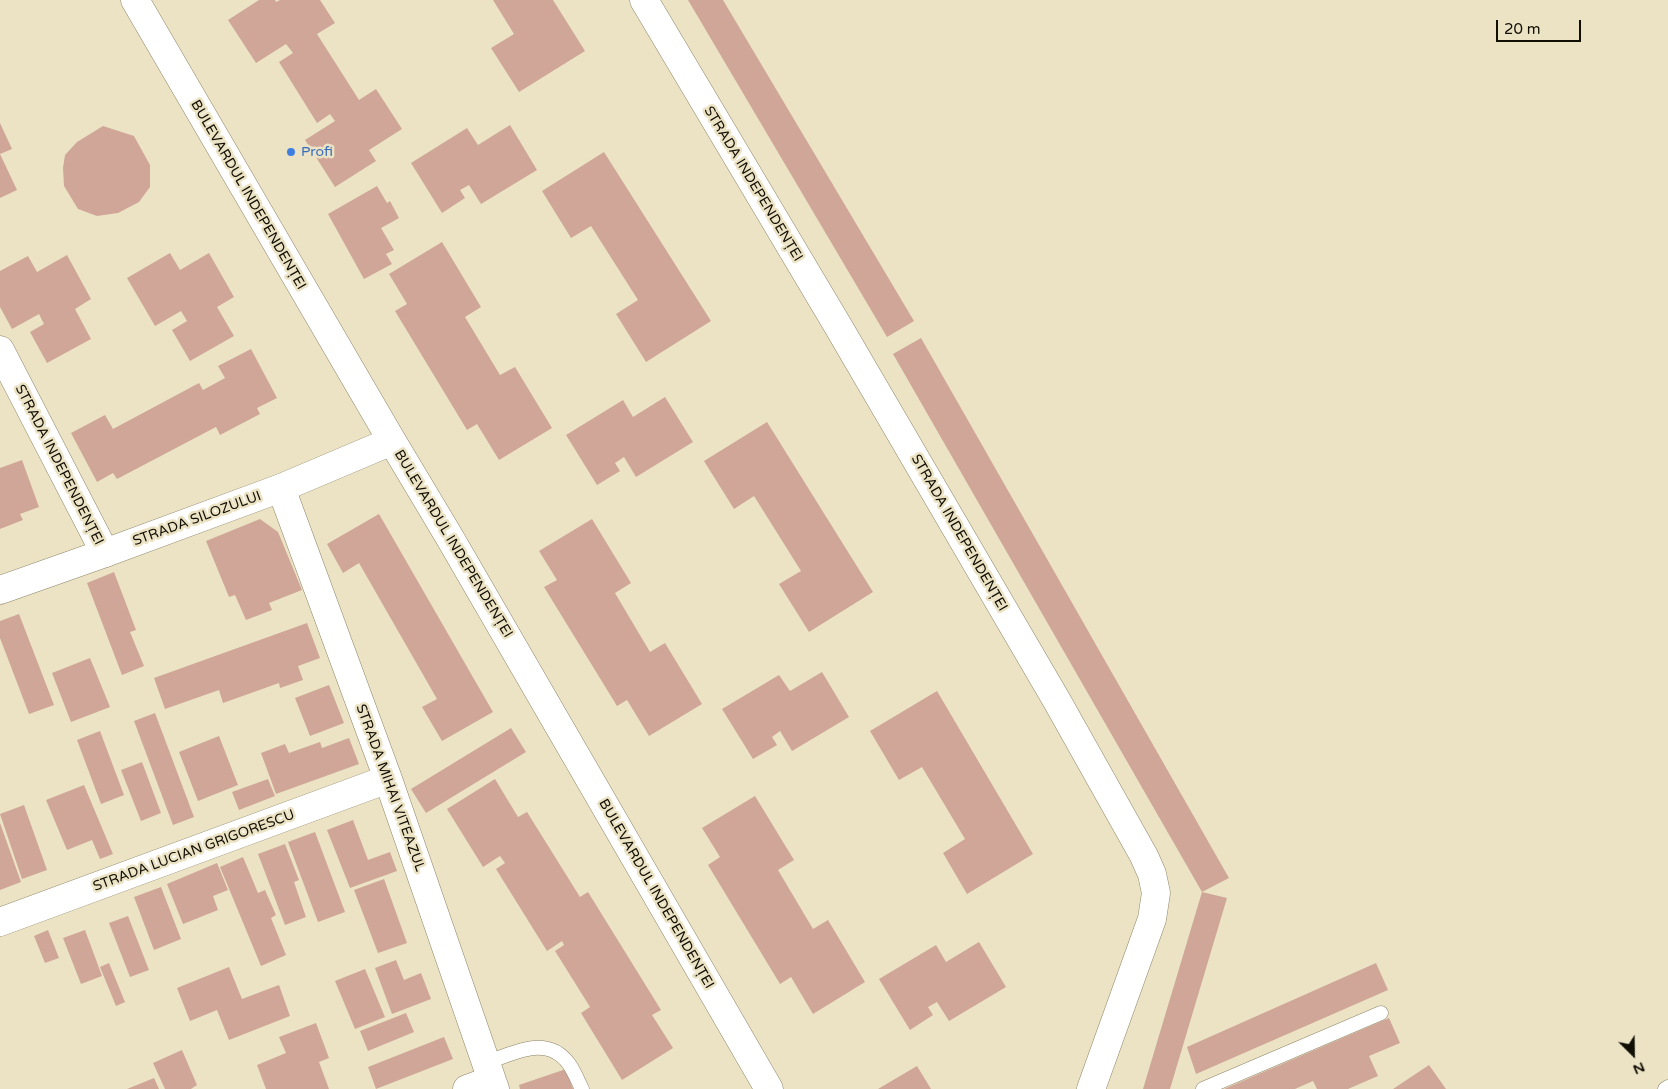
<!DOCTYPE html>
<meta charset="utf-8">
<style>
body{margin:0}
#map{position:relative;width:1668px;height:1089px;overflow:hidden;background:#ece3c5;font-family:"Varela Round",sans-serif}
canvas{display:block}
.north{position:absolute;left:1608px;top:1029px;width:50px;height:50px;-webkit-text-stroke:4px #ece3c5;paint-order:stroke;rotate:157deg;font-size:14px;font-weight:700;line-height:20px;text-align:center;color:#110e04}
.north::after{content:'';display:block;margin:auto;width:18px;height:22px;background:#110e04;clip-path:polygon(50% 0,100% 100%,50% 72%,0 100%)}
.scale{position:absolute;left:1496px;top:20px;width:85px;height:22px;box-sizing:border-box;border:2px solid #110e04;border-top:0;padding-left:6px;font-size:15px;line-height:18px;white-space:nowrap;color:#110e04;-webkit-text-stroke:4px #ece3c5;paint-order:stroke}
</style>
<div id="map">
<canvas width="1668" height="1089"></canvas>
<div class="north">N</div>
<div class="scale">20 m</div>
</div>
<script>
const ctx = document.querySelector('canvas').getContext('2d');
ctx.lineJoin = 'round';
function fill(path, color) {
  ctx.fillStyle = color;
  ctx.fill(path, 'evenodd');
}
function stroke(path, color, width, dash) {
  ctx.strokeStyle = color;
  ctx.lineWidth = width;
  ctx.lineCap = dash ? 'butt' : 'round';
  ctx.setLineDash(dash || []);
  ctx.stroke(path);
}
function write(font, color, halo, rows, align = 'center') {
  ctx.font = font + ' "Varela Round",sans-serif';
  ctx.lineWidth = 5;
  ctx.setLineDash([]);
  ctx.textBaseline = 'middle';
  ctx.strokeStyle = halo;
  ctx.fillStyle = color;
  for (const [text, x, y, turn = 0] of rows) {
    ctx.save();
    ctx.translate(x, y);
    ctx.rotate((+turn || 0) * Math.PI / 180);
    ctx.textAlign = isNaN(turn) ? turn : align;
    if (halo) ctx.strokeText(text, 0, 0);
    ctx.fillText(text, 0, 0);
    ctx.restore();
  }
}
fill(new Path2D(`
 M259,0h16l1,2 4,-2h40l15,23 -18,11 42,66 17,-11 26,40 -33,21 7,11 -41,26 -30,-47 30,-19 -5,-7 -13,9 -38,-61 14,-9 -7,-9 -30,19 -28,-43z
 M493,0h60l32,51 -66,41 -28,-44 23,-14z
 M688,0h35l191,321 -27,16z
 M0,123l12,26 -12,5z
 M510,125l27,45 -56,34 -12,-19 -9,5 5,8 -23,15 -31,-50 56,-35 11,17z
 M103,126l31,10 16,29v22l-11,15 -21,11 -21,3 -19,-7 -14,-23 -1,-18 2,-13 12,-13z
 M604,152l107,169 -65,41 -30,-48 22,-14 -47,-74 -20,12 -29,-47z
 M0,154l17,36 -17,8z
 M377,186l10,17 3,-2 9,17 -18,10 13,22 -8,4 6,10 -28,15 -36,-65z
 M442,242l39,65 -16,10 35,58 15,-8 37,61 -53,32 -22,-36 -10,6 -72,-119 12,-7 -18,-30z
 M170,253l10,17 29,-17 25,44 -17,10 17,29 -44,25 -18,-31 15,-9 -6,-10 -26,15 -28,-48z
 M67,255l24,44 -16,10 16,30 -44,24 -17,-31 14,-8 -5,-10 -27,15 -12,-22v-36l28,-15 9,16z
 M921,338l308,540 -27,14 -309,-538z
 M251,349l26,49 -20,10 3,6 -40,21 -4,-8 -99,52 -4,-6 -16,9 -26,-49 34,-18 8,14 86,-46 4,7 22,-12 -7,-12z
 M665,397l28,45 -57,35 -12,-20 -9,6 5,8 -23,14 -31,-50 57,-35 10,17z
 M767,422l106,170 -64,40 -30,-48 22,-13 -47,-75 -20,13 -30,-48z
 M22,460l17,47 -19,7 3,6 -23,9v-61z
 M379,514l114,198 -51,29 -20,-34 15,-8 -78,-136 -16,10 -16,-29z
 M260,519l18,13 24,58 -33,13 3,7 -26,10 -11,-25 -6,2 -23,-56z
 M592,519l39,64 -16,10 35,59 15,-9 37,61 -53,32 -22,-36 -10,6 -73,-119 13,-7 -18,-29z
 M114,572l22,58 -6,2 14,34 -22,9 -35,-92z
 M19,614l35,91 -25,9 -29,-76v-17z
 M307,623l13,35 -22,8 5,14 -23,8 -1,-5 -56,20 -4,-13 -54,19 -11,-31z
 M90,658l20,49 -39,15 -19,-49z
 M822,672l27,45 -57,34 -12,-20 -8,6 5,8 -24,14 -31,-50 57,-34 11,16z
 M329,685l15,38 -34,13 -15,-38z
 M937,691l96,163 -66,40 -24,-41 22,-14 -43,-72 -23,13 -29,-49z
 M155,713l39,104 -21,8 -39,-104z
 M511,728l15,24 -100,61 -15,-24z
 M100,731l24,64 -23,9 -24,-64z
 M219,736l19,49 -40,16 -19,-49z
 M349,738l10,26 -83,30 -15,-41 24,-9 4,9 31,-11 2,6z
 M142,762l19,51 -20,8 -20,-51z
 M268,779l7,17 -36,14 -7,-18z
 M495,779l23,38 9,-5 53,85 8,-5 73,118 -9,5 21,33 -51,32 -41,-67 9,-6 -35,-56 9,-6 -2,-4 -15,10 -51,-82 9,-6 -5,-7 -17,11 -36,-58z
 M84,785l29,69 -13,5 -8,-19 -25,10 -21,-50z
 M755,796l39,64 -16,10 35,59 15,-9 37,62 -52,32 -22,-37 -11,7 -72,-119 12,-8 -18,-29z
 M24,805l23,65 -25,9 -22,-65z
 M353,820l15,40 22,-8 7,19 -47,17 -23,-58z
 M0,823l21,59 -21,8z
 M315,832l30,80 -27,10 -30,-80z
 M285,844l14,36 -5,2 12,35 -21,8 -27,-71z
 M243,857l15,36 7,-3 11,25 -5,3 15,37 -25,11 -41,-99z
 M217,863l11,27 -15,6 5,14 -35,14 -16,-40z
 M384,879l23,64 -29,10 -24,-63z
 M161,887l20,52 -27,11 -20,-53z
 M1202,892l25,6 -57,191h-27z
 M128,916l21,54 -19,7 -21,-54z
 M48,930l11,28 -14,5 -11,-27z
 M85,930l17,46 -21,8 -18,-46z
 M979,942l27,45 -57,34 -12,-19 -9,5 5,8 -23,15 -31,-51 57,-34 10,17z
 M396,960l8,20 17,-7 10,26 -39,15 -17,-46z
 M109,963l16,39 -9,4 -16,-39z
 M1376,963l12,27 -192,84 -9,-27z
 M229,967l13,32 37,-14 11,31 -61,24 -12,-30 -27,11 -13,-33z
 M365,969l20,48 -30,12 -20,-48z
 M406,1013l8,19 -46,19 -8,-20z
 M1389,1018l11,25 -31,13 9,20 -30,13h-31l-4,-8 -18,8h-71z
 M316,1023l13,35 -10,4 10,27h-63l-9,-24 29,-12 -7,-16z
 M444,1037l9,22 -77,30 -8,-22z
 M182,1050l15,35 -6,4h-26l-12,-26z
 M1429,1065l17,24h-53z
 M917,1066l14,23h-53z
 M566,1069l7,20h-53l-1,-4z
 M154,1078l5,11h-32z`), '#cfa698');
const service = new Path2D(`
 M486,1063c27,-10 61,-29 83,1 5,7 9,17 13,25
 M1203,1089l178,-76
 M1665,1089l3,-2`);
const minor = new Path2D(`
 M644,0l194,326 219,375 87,155 8,18 4,19 -4,26 -61,170
 M0,350l105,203
 M281,488l107,291 107,310
 M0,922l388,-143
 M467,1089l24,-9`);
const secondary = new Path2D(`
 M135,0l257,441 58,97 319,551
 M0,590l105,-37 176,-65 111,-47`);
stroke(service, '#8d8569', 15);
stroke(minor, '#8d8569', 29);
stroke(secondary, '#8d8569', 29);
stroke(service, '#fff', 14);
stroke(minor, '#fff', 28);
stroke(secondary, '#fff', 28);
for (const [x, y, r, color] of [
 [291,152,5,"#3f7fe0"]
]) {
  const dot = new Path2D();
  dot.arc(x, y, r, 0, 2 * Math.PI);
  ctx.fillStyle = color;
  ctx.fill(dot);
  stroke(dot, '#ece3c5', 2);
}
write('14px', '#366cbe', '#ece3c5', [
 ["Profi",301,152]
], 'left');
write('14px', '#110e04', '#ece3c5', [
 ["STRADA INDEPENDENȚEI",753,184,59],
 ["BULEVARDUL INDEPENDENȚEI",248,195,60],
 ["STRADA INDEPENDENȚEI",59,465,63],
 ["STRADA SILOZULUI",197,519,-20],
 ["STRADA INDEPENDENȚEI",959,533,60],
 ["BULEVARDUL INDEPENDENȚEI",453,544,59],
 ["STRADA MIHAI VITEAZUL",390,788,70],
 ["STRADA LUCIAN GRIGORESCU",194,851,-20],
 ["BULEVARDUL INDEPENDENȚEI",656,894,60]
]);
</script>
